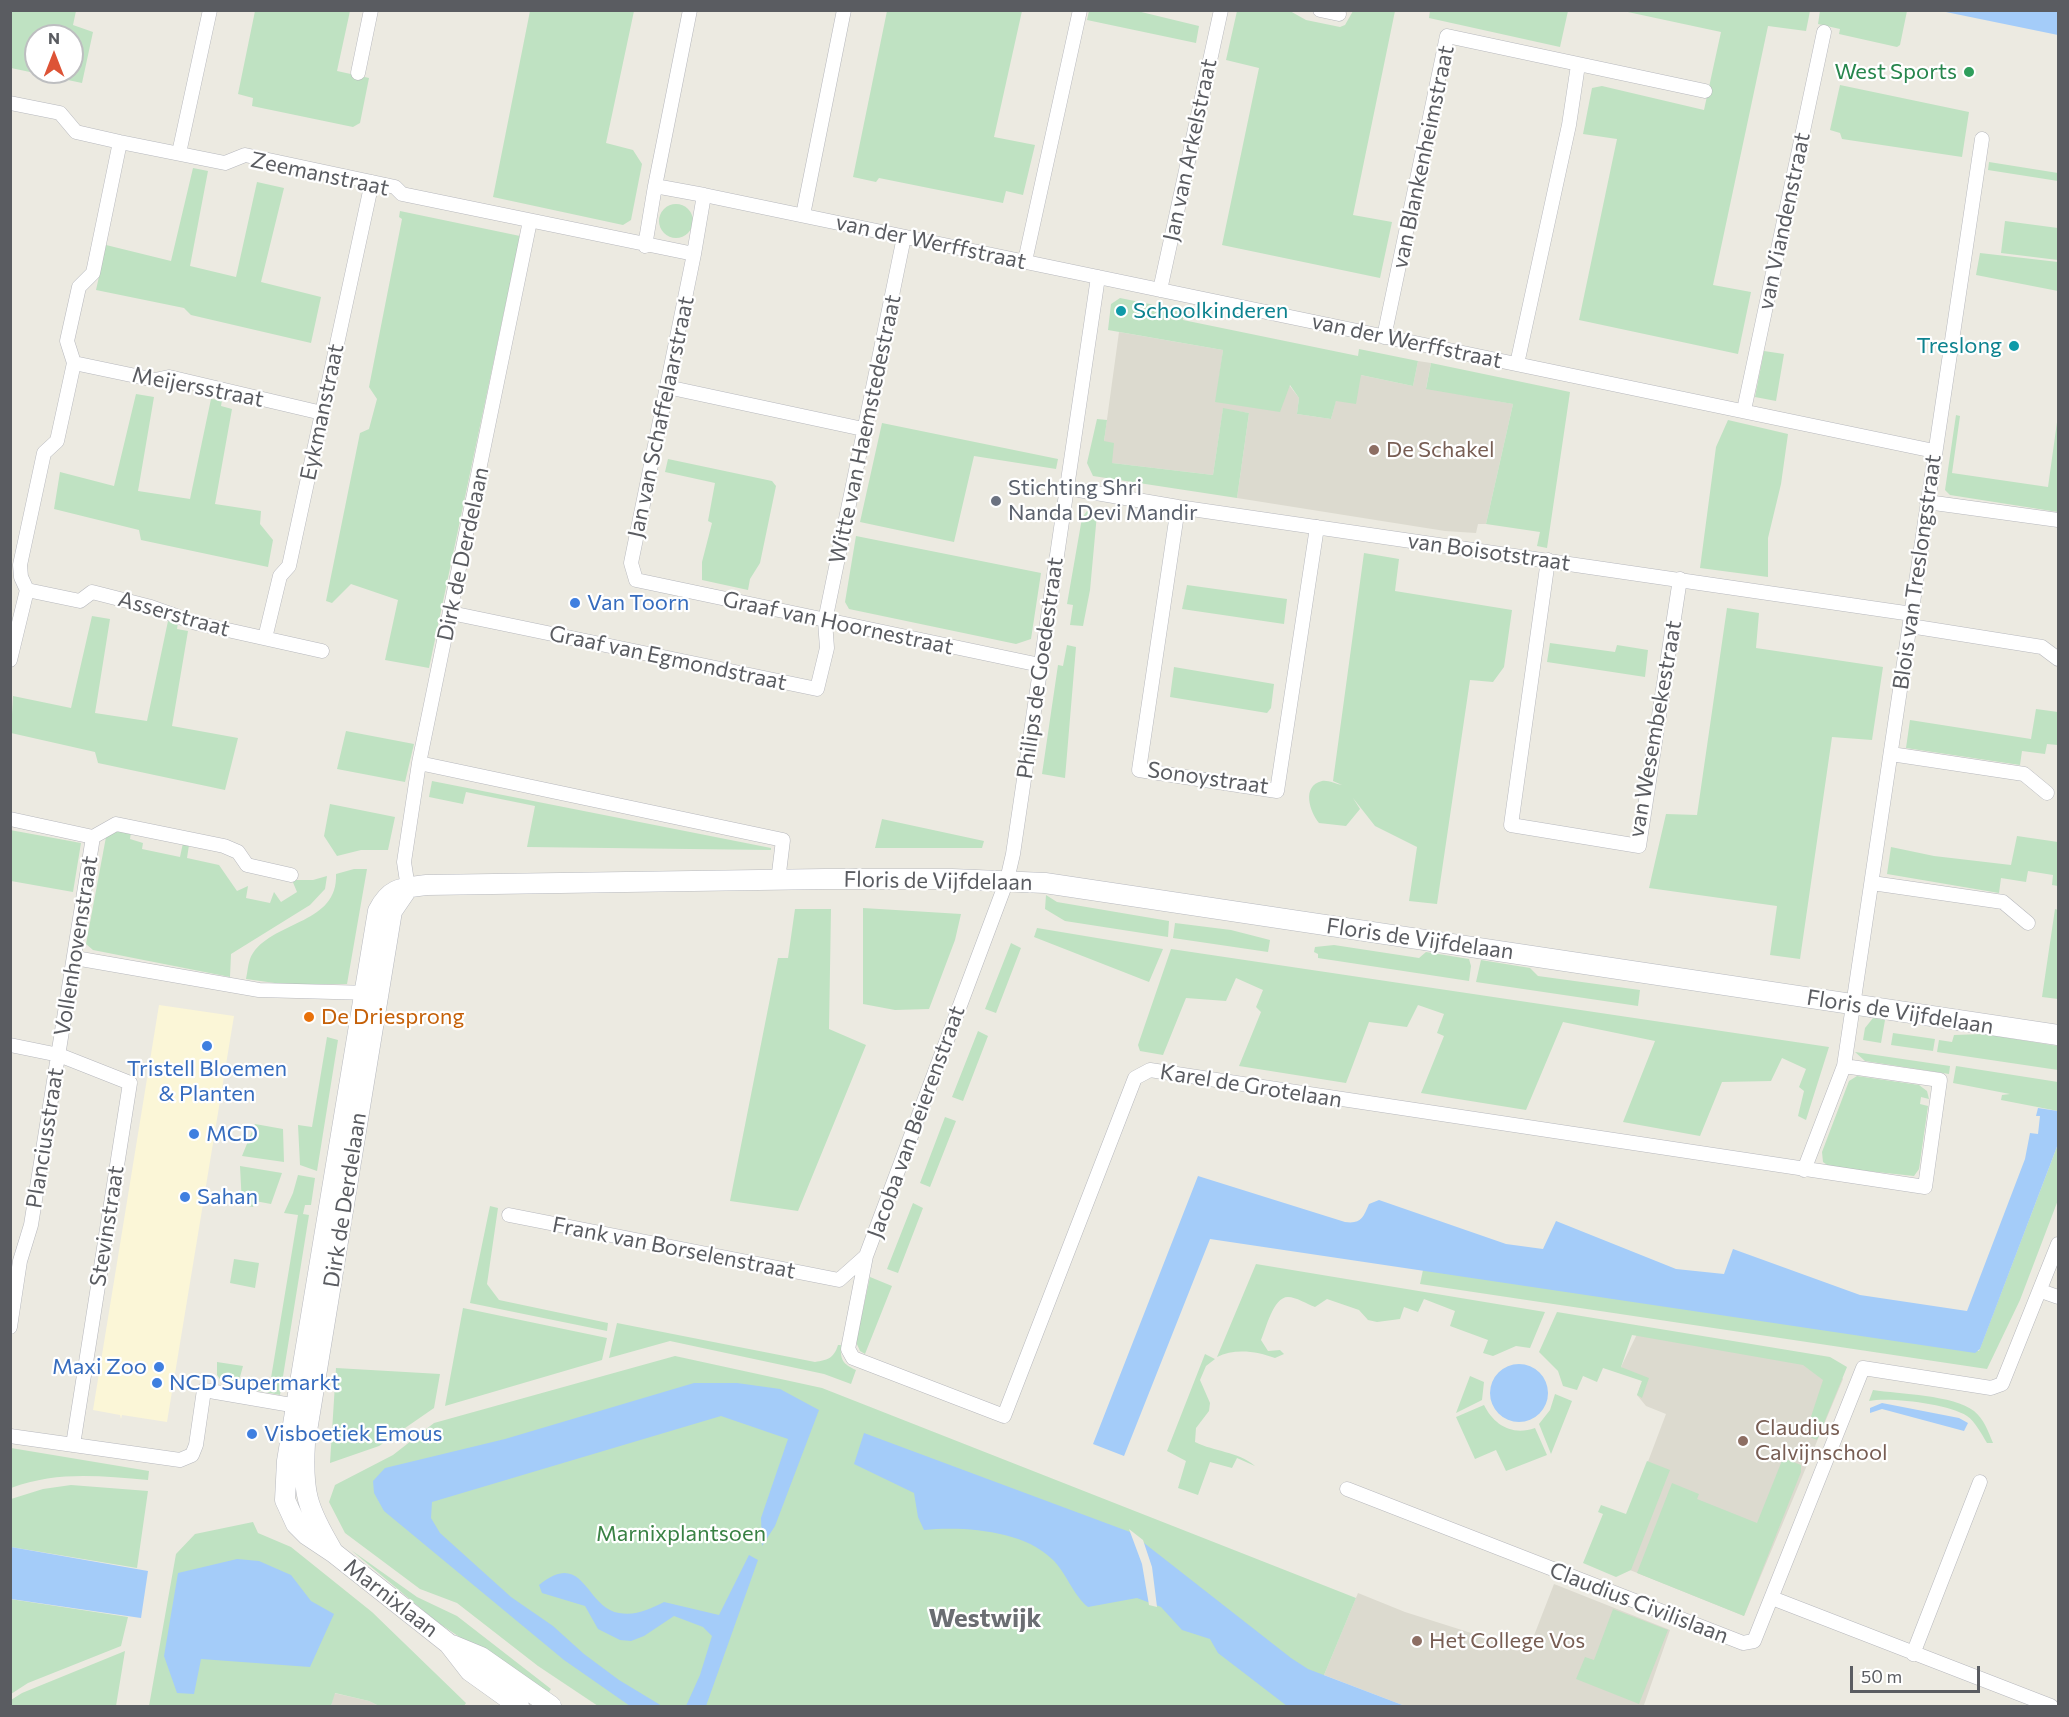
<!DOCTYPE html>
<style>
body{margin:0}
#map{position:relative;width:2069px;height:1717px;overflow:hidden;background:#eceae1;font-family:Commissioner,sans-serif}
canvas{display:block}
.frame{position:absolute;inset:0;border:12px solid #5a5c61;pointer-events:none}
.north{position:absolute;left:24px;top:24px;width:60px;height:60px;box-sizing:border-box;background:#fff;border:2px solid #bdbec0;border-radius:50%;rotate:0deg;font-size:16px;font-weight:700;line-height:24px;text-align:center;color:#5a5c61}
.north::after{content:'';display:block;margin:auto;width:21px;height:27px;background:#dd5336;clip-path:polygon(50% 0,100% 100%,50% 72%,0 100%)}
.scale{position:absolute;left:1850px;top:1666px;width:130px;height:27px;box-sizing:border-box;border:3px solid #5a5c61;border-top:0;padding-left:8px;font-size:18px;line-height:21px;white-space:nowrap;color:#5a5c61;-webkit-text-stroke:4px #fff;paint-order:stroke}
</style>
<div id="map">
<canvas width="2069" height="1717"></canvas>
<div class="frame"></div>
<div class="north">N</div>
<div class="scale">50 m</div>
</div>
<script>
const ctx = document.querySelector('canvas').getContext('2d');
ctx.lineJoin = 'round';
function fill(path, color) {
  ctx.fillStyle = color;
  ctx.fill(path, 'evenodd');
}
function stroke(path, color, width, dash) {
  ctx.strokeStyle = color;
  ctx.lineWidth = width;
  ctx.lineCap = dash ? 'butt' : 'round';
  ctx.setLineDash(dash || []);
  ctx.stroke(path);
}
function write(font, color, halo, rows, align = 'center') {
  ctx.font = font + ' Commissioner,sans-serif';
  ctx.lineWidth = 4.5;
  ctx.setLineDash([]);
  ctx.textBaseline = 'middle';
  ctx.strokeStyle = halo;
  ctx.fillStyle = color;
  for (const [text, x, y, turn = 0] of rows) {
    ctx.save();
    ctx.translate(x, y);
    ctx.rotate((+turn || 0) * Math.PI / 180);
    ctx.textAlign = isNaN(turn) ? turn : align;
    if (halo) ctx.strokeText(text, 0, 0);
    ctx.fillText(text, 0, 0);
    ctx.restore();
  }
}
fill(new Path2D(`
 M159,1005l75,11 -67,406 -45,-7 -1,4 -1,-4 -27,-5z`), '#fbf6d7');
fill(new Path2D(`
 M1119,332l104,18 -7,52 68,-7 5,-10 10,13 -2,16 34,5 5,-19 25,-25 52,11 5,-25 13,2 -5,25 87,16 -27,120h-8l-2,9 -31,-2 -208,-33 12,-85 -26,-4 -10,66 -101,-12 -8,-22z
 M1639,1330l190,30 14,19 -99,237 -134,-54 56,-148 -20,-8 -9,-11 5,-14 -21,-14z
 M1554,1584l116,46 -26,75 3,1h-242l-81,-31 34,-82 47,19 123,39z
 M334,1693l35,8 10,5h-48z`), '#dcdacf');
fill(new Path2D(`
 M1133,10l66,16 -3,17 -109,-23 2,-9z
 M10,11h66l-3,14 20,7 -11,51 -71,-15zM36,36h36v36h-36z
 M255,11h95l-13,60 32,7 -9,45 -7,4 -101,-21 1,-8 -15,-4z
 M530,11h104l-28,132 27,7 9,14 -11,56 -8,5 -130,-28z
 M887,11h135l-28,126 41,8 -12,50 -17,-4 -3,12 -124,-25 -3,4 -23,-5z
 M1237,11h53l16,9 34,7 5,-2 8,-14h42l-42,204 39,7 -12,56 -158,-33 37,-177 -33,-8z
 M1430,11v-1l138,1 -8,36 -131,-29z
 M1623,11h187l-4,20 -38,-5 -55,259 38,7 -13,62 -159,-34 38,-181 -34,-5 9,-46 10,-2 102,24 17,-78z
 M1820,11h87l-7,34 -3,2 -58,-13 1,-5 -22,-5z
 M1840,85l129,27 -7,45 -120,-18 -2,-6 -10,-3z
 M1989,162l69,11v8l-70,-11z
 M193,168l15,3 -18,95 46,11 21,-95 27,6 -23,94 60,15 -10,46 -120,-28 -7,-7 -88,-18 10,-45 65,16z
 M659 221a17 17 0 1 1 34 0a17 17 0 1 1-34 0Z
 M400,211l120,25 -91,432 -44,-8 13,-60 -47,-16 -19,19 -6,-2 34,-168 9,-4 8,-30 -8,-12 33,-168 -3,-2z
 M2005,221l53,7v32l-57,-7z
 M1980,253l78,9v29l-82,-16z
 M1120,298l64,13 -1,9 175,36 1,-7 59,12 -5,25 -52,-11 -5,29 -20,-3 -5,18 -34,-5 2,-16 -9,-13 -10,27 -65,-10 8,-52 -115,-20 3,-26z
 M1764,351l20,3 -8,47 -21,-4z
 M1431,363l139,29 -23,156 -10,-2 3,-14 -54,-8 27,-120 -87,-15z
 M136,394l18,3 -16,94 52,8 21,-100 11,1 -1,6 11,3 -17,95 46,7 -1,13 13,16 -5,27 -127,-27 -2,-10 -85,-21 6,-37 54,14z
 M1223,408l26,5 -12,85 -144,-22 -6,-13 10,-44 10,1 -3,21 10,2 -2,20 101,12z
 M1956,415l4,1 -8,57 96,14 10,-72v97l-108,-17 -5,-5z
 M1728,420l60,14 -7,50 -13,54v39l-68,-9 16,-121z
 M882,423l176,36 -2,10 -82,-13 -20,86 -94,-20z
 M668,459l104,22 4,5 -16,77 -10,16 -2,11 -46,-10v-18l10,-39 -4,-2 7,-38 -50,-11z
 M1087,511l10,3 -7,76 -7,36 -13,-1 3,-20 -6,-1 15,-86z
 M856,536l185,37 -10,66 -15,5 -167,-35 -4,-7z
 M1364,553l35,6 -4,32 117,19 -8,57 -11,15 -23,-2 -33,224 -28,-3 8,-54 -42,-21 -22,-28 7,11 -14,17 -27,-3c-9,-11 -18,-37 3,-42 6,-1 14,3 20,4l-9,-4z
 M1187,585l100,14 -3,25 -102,-15z
 M1727,608l32,5 -3,35 127,19 -11,73 -40,-3 -32,222 -30,-4 7,-49 -128,-18 17,-74 31,1z
 M92,616l18,3 -15,94 52,8 21,-100 10,2 -1,6 11,2 -16,95 66,12 -13,52 -127,-27 -3,-11 -84,-19 2,-37 58,12z
 M1550,643l65,9 2,-7 31,5 -3,27 -98,-15z
 M1067,645l9,2 -11,131 -23,-4 16,-109 5,1z
 M1174,667l100,17 -3,24 -4,5 -97,-16z
 M2036,709l22,3v33l-11,-1 -2,10 -23,-3 -2,14 -114,-17 4,-28 121,19z
 M346,731l68,13 -9,38 -68,-13z
 M432,781l339,67v2l-244,-3 8,-41 -69,-14 -3,12 -34,-7z
 M330,804l65,13 -7,33h-27l-24,6 -13,-20z
 M882,819l102,22 -2,7h-107z
 M10,830l71,13 -8,49 -62,-11z
 M116,830l15,2 -1,7 13,4 -1,6 38,8 3,-14 6,2 -2,13 32,7 18,26 11,-5 -2,12 24,5 4,-11 7,10 16,-10 -5,-12h21l14,-4 -2,13 -15,16 -79,49 -1,23 -137,-27 -7,-6 20,-107z
 M2017,836l41,6v44l-6,-1 1,-10 -25,-4 -2,11 -25,-4 -2,15 -112,-19 4,-27 43,9 77,9z
 M354,869h13l-20,115h-65l-36,-5c2,-9 2,-19 7,-26 23,-33 85,-29 83,-79z
 M1046,895l11,7 112,19 -1,16 -103,-16 -20,-12z
 M863,908l98,6 -6,26 -26,69 -34,1 -32,-6z
 M795,909h36l-2,120 37,16 -68,166 -68,-10 48,-243h10z
 M2055,909l3,1v89l-16,-2z
 M1175,923l56,7 39,10 -2,12 -95,-14z
 M1037,928l126,21 -14,33 -115,-45z
 M1011,943l10,5 -25,65 -11,-4z
 M1334,945l85,13 7,-6 43,7 2,7 -2,15 -151,-23v-4l-4,-2 1,-5z
 M1171,949l658,98 -23,73 -8,-4 6,-25 -5,-4 7,-18 -24,-11 -11,23 -49,1 -22,54 -77,-14 32,-81 -92,-19 -37,88 -105,-17 23,-57 -7,-3 7,-19 -26,-9 -11,22 -38,-5 -23,61 -107,-17 22,-54 -5,-5 7,-17 -27,-12 -10,23 -40,-3 -23,57 -23,-4 -2,-6z
 M1481,960l49,8 8,8 102,14 -2,16 -162,-24z
 M1873,1018l12,2 -4,23 -18,-3 2,-12z
 M978,1031l10,5 -25,65 -11,-4z
 M1893,1033l42,6 -2,12 -42,-6z
 M1984,1034l74,12v24l-121,-18 2,-12 13,2 2,-7z
 M327,1037l11,3 -21,131 -17,-6 -2,-40 14,2z
 M1855,1052l95,14 -1,8 -84,-13z
 M1956,1066l102,16v29l-57,-11 1,-5 8,-1 -57,-11z
 M1857,1076l62,9 8,6 2,8 -8,-2 -1,7 8,2 -9,63 -5,7 -84,-9 -7,-5 -1,-10 27,-71z
 M945,1117l11,4 -26,66 -10,-4z
 M255,1124l28,5 1,33 -42,-6z
 M2058,1144v56l-38,100 -33,69 -567,-85 3,-14 556,81z
 M240,1166l42,7 -11,31 -16,-3 -2,6 -11,-2z
 M298,1175l17,3 -4,27h-6l-2,9 6,1 -29,180 -25,-5h14l29,-175 -14,-2 9,-20z
 M913,1203l10,5 -25,65 -11,-4z
 M490,1206l8,2 -11,76 12,16 109,23 -1,8 -137,-28z
 M234,1259l25,4 -4,25 -25,-5z
 M1256,1264l289,48 -15,36 -14,-2 -23,10 -10,-3 5,-13 -38,-14 5,-15 -31,-12 -6,13 -14,-5 -4,12 -23,3 -9,-2 -9,-10 -32,-11 -12,8c-8,-3 -19,-10 -27,-10 -15,0 -22,32 -27,43l7,11 12,-1 4,4 -9,4c-18,-7 -41,-10 -58,-1z
 M870,1277l22,9 -27,68 -5,-3 -4,-9z
 M463,1308l144,30 -5,22 -157,46z
 M1557,1312l273,45 17,10 -30,73 -12,-5 18,-55 -20,-15 -171,-30 -11,32 28,11 -7,20 -5,-3 5,-14 -39,-13 -6,14 -14,-6 -6,14 -14,-4 -5,-15 -19,-19z
 M617,1323l198,39c13,-2 19,-4 23,-17h3c-1,15 2,19 15,25l-5,14 -27,-10 -154,-33 -61,17z
 M1205,1354l10,5 -9,7 -6,14 10,23 -1,8 -13,17 -1,14c20,10 42,9 60,24l-18,-8 -5,10 -22,-6 -12,33 -20,-7 8,-27 -19,-10z
 M675,1356l147,32 534,210 -32,77 3,31h-729l-60,-40 -81,-63 -37,-14 -75,-56 -16,-31 6,-17 58,-30 41,-32z
 M217,1362l26,4 -3,11 -6,6 -12,-1 -5,-7z
 M336,1368l104,6 -6,34 -55,38 -49,17z
 M1470,1376l14,6 -2,18 -26,13z
 M1873,1390c26,4 81,5 101,21 10,8 14,20 19,32h-6c-5,-8 -12,-22 -20,-27 -19,-12 -76,-19 -98,-15z
 M1555,1394l17,7 -21,53 -12,-30 11,-14z
 M1484,1405c10,20 28,31 51,23l12,27 -41,16 -10,-21 -21,9 -19,-42z
 M11,1448l138,23 -1,9c-49,-4 -91,-9 -137,8z
 M1783,1458l18,7v7l-57,144 -107,-43 35,-90 27,11 -2,5 60,24z
 M1647,1461l23,9 -39,100 -15,7 -33,-14 20,-49 -5,-2 3,-7 25,9z
 M71,1485l77,6 -11,77 -126,-21v-48l32,-10z
 M253,1522l5,11 33,14 81,65 94,91 -2,3h-85l-10,-5 -34,-8 -4,13h-182l27,-152 19,-20z
 M351,1550l66,47 40,19 94,73 -4,6 -110,-73z
 M10,1599l118,18 -7,29 -93,37 -17,11z
 M1613,1609l55,21 -29,74 -63,-25 9,-22 9,3z
 M125,1651l-9,55h-105v-6l11,-7z`), '#bfe2c2');
fill(new Path2D(`
 M1941,11h117v24z
 M2038,1108l20,3v33l-78,205 -5,4 -765,-114 -86,217 -31,-12 105,-268 147,46c16,2 18,-4 24,-18l10,-4 127,44 37,5 13,-28 120,48 48,5 9,-25 127,46 107,16 58,-152 5,-26 8,1 2,-18h-4z
 M1490 1393a29 29 0 1 1 58 0a29 29 0 1 1-58 0Z
 M694,1383h43l43,6 39,21 -44,116 -13,20 -1,-28 27,-79 -67,-23 -289,86 -1,16 9,15 71,64 42,29 31,28 35,26 43,26h-32l-66,-46 -180,-149 -10,-18 -1,-12 12,-13 120,-29z
 M1882,1403l77,15 9,5 -4,8 -82,-22 -12,4v-5z
 M864,1433l266,99 161,126 17,11 97,37h-118l-69,-53 -8,-14 -28,-9 -21,-23 -24,-9 -49,9c-15,-12 -22,-35 -36,-48 -29,-29 -90,-33 -128,-29l-6,-13 -4,-24 -60,-29z
 M11,1547l137,24 -7,47 -130,-19z
 M749,1555l9,5 -52,146h-20l14,-31 12,-39 -9,-9 -29,-11 -30,20 -13,5 -11,-1 -22,-11 -13,-23 -43,-13 -3,-8c45,-37 46,22 80,28 17,3 31,-4 45,-11l55,13z
 M237,1559l22,2 32,14 20,26 23,13 -24,53 -109,-8 -7,35 -17,-1 -13,-37 14,-83z`), '#a4ccf9');
fill(new Path2D(`
 M1129,1529l14,11 9,27 5,40 -8,-2 -7,-41z`), '#eceae1');
const street = new Path2D(`
 M1320,10l19,4
 M358,73l13,-63
 M10,103l50,10 16,19 44,10 105,21 20,-8 150,32 7,7 292,60 10,-59 -49,-9 -10,60
 M179,153l31,-143
 M655,186l35,-176
 M704,195l1230,256
 M803,215l41,-205
 M694,254l-63,309 5,17 404,85
 M1025,261l55,-251
 M1098,277l-85,577 -6,26 -141,376 -18,93 5,9 151,58 131,-338 15,-8 775,117 15,-107 -96,-14
 M1160,290l61,-280
 M1384,337l63,-301 258,55
 M74,363l81,17 14,-3 153,36
 M1517,364l52,-239 9,-60
 M667,387l196,42
 M1744,410l80,-378
 M1067,488l111,19 734,107
 M1927,502l131,18
 M1178,507l-39,263 138,21 40,-264
 M1548,560l-37,265 128,21 41,-267
 M27,590l53,11 12,-9 59,15 45,16 126,28
 M451,613l366,76 10,-41 -2,-27 79,-384
 M1910,626l132,21 16,12
 M265,638l15,-62 9,-10 83,-384
 M10,660l17,-70 -6,-13 -1,-12 24,-112 13,-12 17,-78 -7,-22 12,-54 14,-14 27,-131
 M1891,754l133,20 23,19
 M419,763l364,77 -5,41
 M10,819l83,18 23,-13 108,22 14,6 9,13 44,10
 M1872,883l131,19 25,21
 M408,888l-4,-26 15,-99 111,-542
 M75,958l184,32 112,3
 M10,1045l49,10 71,28 -57,362
 M1804,1170l40,-104 138,-927
 M509,1215l330,65 27,-24
 M2041,1291l17,6
 M10,1327l10,-66 11,-36 62,-388
 M10,1436l170,24 12,-5 4,-10 8,-55 99,17
 M1347,1489l396,154 11,-2 109,-273 128,20 11,-4 56,-140
 M1772,1598l279,108
 M1913,1654l67,-172`);
const secondary = new Path2D(`
 M332,1550c-25,-42 -30,-58 -27,-107l87,-532 13,-19
 M452,1645l29,12 70,49
 M519,1706l-49,-35 -21,-27 -115,-91 -27,-18 -11,-11 -11,-24 2,-39 91,-550c12,-24 24,-23 49,-26l398,-6h127l93,4 1013,152`);
stroke(street, '#b7b8bd', 15);
stroke(secondary, '#b7b9bf', 21);
stroke(street, '#fff', 14);
stroke(secondary, '#fff', 20);
for (const [x, y, r, color] of [
 [1969,72,6,"#2e9e5b"],
 [1121,311,6,"#0f9aa8"],
 [2014,346,6,"#0f9aa8"],
 [1374,450,6,"#8d6e63"],
 [996,501,6,"#6b7280"],
 [575,603,6,"#3f7fe0"],
 [309,1017,6,"#e8710a"],
 [207,1046,6,"#3f7fe0"],
 [194,1134,6,"#3f7fe0"],
 [185,1197,6,"#3f7fe0"],
 [159,1367,6,"#3f7fe0"],
 [157,1383,6,"#3f7fe0"],
 [252,1434,6,"#3f7fe0"],
 [1743,1441,6,"#8d6e63"],
 [1417,1641,6,"#8d6e63"]
]) {
  const dot = new Path2D();
  dot.arc(x, y, r, 0, 2 * Math.PI);
  ctx.fillStyle = color;
  ctx.fill(dot);
  stroke(dot, '#fff', 2);
}
write('22px', '#27864d', '#fff', [
 ["West Sports",1957,72]
], 'right');
write('22px', '#5a5c61', '#fff', [
 ["Jan van Arkelstraat",1190,150,-78],
 ["van Blankenheimstraat",1423,157,-78],
 ["Zeemanstraat",320,174,12],
 ["van Viandenstraat",1784,221,-78],
 ["van der Werffstraat",931,242,12],
 ["van der Werffstraat",1407,341,12],
 ["Meijersstraat",198,387,11],
 ["Eykmanstraat",322,412,-78],
 ["Jan van Schaffelaarstraat",661,417,-78],
 ["Witte van Haemstedestraat",865,429,-78],
 ["van Boisotstraat",1489,552,8],
 ["Dirk de Derdelaan",463,554,-78],
 ["Blois van Treslongstraat",1917,572,-82],
 ["Asserstraat",174,614,16],
 ["Graaf van Hoornestraat",838,623,12],
 ["Graaf van Egmondstraat",668,658,12],
 ["Philips de Goedestraat",1040,668,-82],
 ["van Wesembekestraat",1655,729,-80],
 ["Sonoystraat",1208,778,8],
 ["Floris de Vijfdelaan",938,881,1],
 ["Floris de Vijfdelaan",1420,939,8],
 ["Vollenhovenstraat",76,946,-81],
 ["Floris de Vijfdelaan",1900,1012,9],
 ["Karel de Grotelaan",1251,1086,9],
 ["Jacoba van Beierenstraat",916,1122,-70],
 ["Planciusstraat",45,1138,-81],
 ["Dirk de Derdelaan",345,1200,-81],
 ["Stevinstraat",107,1226,-81],
 ["Frank van Borselenstraat",674,1248,11],
 ["Marnixlaan",391,1598,38],
 ["Claudius Civilislaan",1639,1603,21]
]);
write('22px', '#0d838f', '#fff', [
 ["Schoolkinderen",1133,311],
 ["Treslong",2002,346,"right"]
], 'left');
write('22px', '#785e54', '#fff', [
 ["De Schakel",1386,450],
 ["Claudius",1755,1428],
 ["Calvijnschool",1755,1453],
 ["Het College Vos",1429,1641]
], 'left');
write('22px', '#5b616d', '#fff', [
 ["Stichting Shri",1008,488],
 ["Nanda Devi Mandir",1008,513]
], 'left');
write('22px', '#366cbe', '#fff', [
 ["Van Toorn",587,603],
 ["Tristell Bloemen",207,1069,"center"],
 ["& Planten",207,1094,"center"],
 ["MCD",206,1134],
 ["Sahan",197,1197],
 ["Maxi Zoo",147,1367,"right"],
 ["NCD Supermarkt",169,1383],
 ["Visboetiek Emous",264,1434]
], 'left');
write('22px', '#c56008', '#fff', [
 ["De Driesprong",321,1017]
], 'left');
write('22px', '#398144', '#fff', [
 ["Marnixplantsoen",681,1534]
]);
write('bold 26px', '#6b6e73', '#fff', [
 ["Westwijk",985,1618]
]);
</script>
